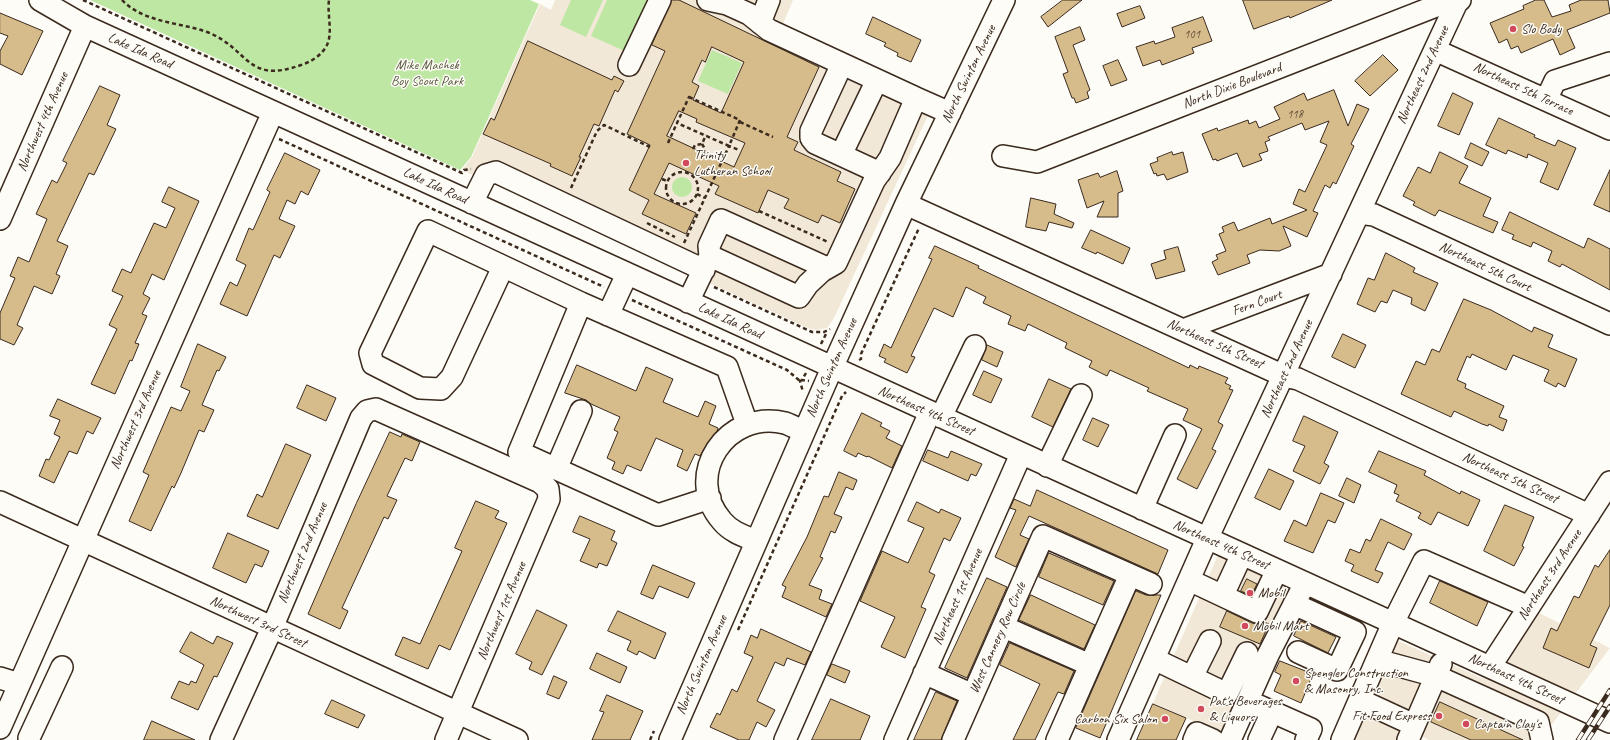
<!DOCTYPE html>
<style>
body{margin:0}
canvas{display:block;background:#fdfcf7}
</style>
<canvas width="1610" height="740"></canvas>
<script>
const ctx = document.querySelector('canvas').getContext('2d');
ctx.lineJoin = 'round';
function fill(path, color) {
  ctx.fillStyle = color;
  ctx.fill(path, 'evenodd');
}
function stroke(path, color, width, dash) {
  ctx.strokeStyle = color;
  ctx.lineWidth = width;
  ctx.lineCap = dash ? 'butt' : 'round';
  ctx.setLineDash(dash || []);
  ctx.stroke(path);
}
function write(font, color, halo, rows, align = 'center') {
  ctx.font = font + ' Caveat,sans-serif';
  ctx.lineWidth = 3;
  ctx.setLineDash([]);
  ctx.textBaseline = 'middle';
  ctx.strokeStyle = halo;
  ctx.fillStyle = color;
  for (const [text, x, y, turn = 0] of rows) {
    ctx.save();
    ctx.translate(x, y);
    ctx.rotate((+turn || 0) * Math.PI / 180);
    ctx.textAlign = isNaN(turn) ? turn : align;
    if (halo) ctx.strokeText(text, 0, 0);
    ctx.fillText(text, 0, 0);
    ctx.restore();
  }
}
fill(new Path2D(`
 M555,0h238l-11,26 155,70 -103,222 -7,10 -11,2 -6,-1 -348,-159 10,-13 68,-153 11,6z
 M1218,555l74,36 -65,145 -74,-33z
 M1535,611l75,37 -70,92h-111l-23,-12 -6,12h-51l45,-101 90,40z`), '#f1e8d7');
fill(new Path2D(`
 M90,0h440l9,4 -68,153 -11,13z
 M571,0h32l-17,37 -26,-12z
 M607,0h45l-23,53 -38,-17z
 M712,50l30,13 -14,31 -30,-13z
 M672 187a10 10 0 1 1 20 0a10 10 0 1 1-20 0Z`), '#bee7a3');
const building = new Path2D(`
 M672,0h7l140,67 -32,70 11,5 -4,8 47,22 -4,9 18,8 -15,34 -18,-8 -4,8 -34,-15 5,-9 -21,-9 -10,23 -43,-19 4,-8 -50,-23 -15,31 42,19 -10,21 -44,-20 7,-14 -20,-10 21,-45 -23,-11 38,-83 -13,-6zM712,47l32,15 -23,51 -28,-13 6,-14 -7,-4 10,-22 3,2zM679,111l18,8 -1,3 49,21 -11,24 -67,-31z
 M1063,0h19l-34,27 -7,-10z
 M1243,0h89l-42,18 -1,-2 -35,13z
 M1536,0h8l8,17 19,-6 -2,-6 12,-5h27l2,13 -43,17 8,18 -15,7 -7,-16 -32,14 -3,-7 -7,3 -4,-10 -8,4 -9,-20 34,-14 -1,-3z
 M1140,6l5,12 -23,9 -5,-13z
 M0,13l43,18 -21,44 -22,-11v-13l8,-15 -8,-3z
 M873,17l48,23 -10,22 -14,-6 1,-3 -14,-7 2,-3 -20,-9z
 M1203,17l9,24 -20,7 2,5 -32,12 -2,-5 -17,6 -7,-19 18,-6 1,3 20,-7 -3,-9z
 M1080,27l5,13 -12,5 17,45 -3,2 2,6 -13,5 -2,-5h-2l-9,-24 5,-2 -13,-35z
 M528,41l84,39 2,-4 10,5 -6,11 -3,-2 -16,36 -5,-2 -15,33h2l-9,19 -22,-10 1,-2 -68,-30 8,-16 3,2z
 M1383,55l15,15 -28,26 -15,-15z
 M1118,60l9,20 -16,6 -8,-20z
 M100,86l20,9 -13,30 9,4 -22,46 -5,-2 -32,68 11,5 -12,28 4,2 -8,18 -18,-8 -17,39 6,3 -9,17 -14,-6v-26l15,-35 -5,-2 8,-19 11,5 18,-43 -11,-5 16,-34 5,3 10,-20 -4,-2z
 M1334,90l14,36 9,-22 12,5 -18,35 3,2 -18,38 -3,-2 -3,6 -5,-3 -12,26 5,2 -11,24 -24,-11 8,20 -12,5 -19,-1 -13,5 3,8 -32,12 -6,-13 6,-3 -2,-4 10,-4 -7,-17 5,-2 -2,-5 12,-5 4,9 32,-13 2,6 35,-14 -14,-6 6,-15 6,3 22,-47 -7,-3 9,-21 -24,9 -3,-7 -34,14 2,3 -5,2 3,9 -9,3 3,6 -19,7 -6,-14 -20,8 -1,-2 -3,1 -11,-26 15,-6 1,3 30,-11 1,4 7,-3 3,7 21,-9 -6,-12 30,-14 3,7z
 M1453,93l20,10 -14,32 -21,-9z
 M1499,118l36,17 -1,2 21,9 3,-6 18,8 -18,42 -18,-8 8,-19 -20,-9 -1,4 -19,-8 -2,4 -20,-9z
 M1471,143l18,9 -7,14 -17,-8z
 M1172,152l1,3 10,-3 5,20 -21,8 -3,-6 -7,2 -1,-3 -2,1 -4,-10 8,-3 -1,-3z
 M1440,152l28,14 -9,17 32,15 -8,18 15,6 -5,11 -54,-23 -4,6 -22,-11 2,-3 -12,-6 15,-29 12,6z
 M285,153l35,17 -12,25 -7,-4 -6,13 -8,-4 -8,19 16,7 -15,32 -6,-3 -27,61 -27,-12 10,-22 7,4 9,-21 -10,-5 13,-32 4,2 17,-38 -3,-2z
 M1610,170v42l-16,-7z
 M1117,171l6,20 -5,2v24h-21l7,-16 -17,7 -9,-28 20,-7 2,4z
 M169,187l30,14 -35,79 -12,-6 -9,20 7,4 -8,16 5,2 -12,27 4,1 -7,17 -2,-1 -15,34 -24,-10 26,-55 -8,-4 14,-29 -11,-5 10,-22 9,4 23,-50 12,5 9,-20 -13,-6z
 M1031,198l25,6 -2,10 20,9 -2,5 -23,-6 -3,9 -20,-4z
 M1510,212l74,36 4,-10 22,11v41l-48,-26 -2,3 -12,-6 4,-10 -19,-9 -2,5 -19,-8 2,-4 -12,-5z
 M1091,230l39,18 -7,16 -26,-12 -1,2 -14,-6z
 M935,246l44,20 -1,2 211,100 1,-3 8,4 1,-3 29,12 -3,5 6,3 -2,3 4,1 -15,32 5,3 -11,24 4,2 -19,38 -20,-10 25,-50 -19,-9 5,-11 -41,-18 2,-3 -39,-18 -3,6 -18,-9 3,-6 -27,-13 2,-5 -39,-19 -3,7 -17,-7 3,-8 -28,-13 3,-6 -20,-10 -13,30 -19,-9 -23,48 4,1 -8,16 -23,-11 2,-3 -7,-3 5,-12 7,4 41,-89 -3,-1z
 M1178,247l7,24 -29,8 -5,-15 15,-5 -2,-8z
 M1386,253l29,15 -2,4 25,11 -13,28 -14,-7 1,-6 -19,-8 -6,13 -6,-2 -6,11 -18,-8 11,-26 6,2z
 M1464,299l27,11 41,22 2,-5 19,8 -5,12 29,12 -12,28 -7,-4 -2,4 -12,-6 5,-11 -36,-15 -7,15 -34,-16 -2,4 -3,-2 -10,24 9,4 -1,4 39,18 -5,11 8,3 -4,11 -14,-7 -1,2 -6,-2 -28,-13 -3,6 -50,-23 15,-33 9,4 7,-16 7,3z
 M1343,334l23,11 -11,23 -23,-11z
 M198,344l28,13 -7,14 -2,-1 -15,35 12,5 -10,22 -5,-2 -18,43 -7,15 -2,-2 -21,45 -22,-10 20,-46 -6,-3 28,-65 10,4 9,-20 -9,-4z
 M987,345l16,7 -6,15 -15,-7z
 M577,365l59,26 10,-24 27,12 -10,23 35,15 7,-16 11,5 -7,18 9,4 -1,4 -9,10 -8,14 -5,-2 -8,17 -10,-5 6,-16 -27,-12 -15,33 -14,-6 -4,9 -11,-5 3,-7 -8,-4 11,-26 -4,-2 6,-13 -29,-13 -5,-4 -21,-7z
 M984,371l18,8 -11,24 -18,-8z
 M1049,379l22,10 -18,38 -21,-10z
 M307,385l29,13 -10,23 -29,-13z
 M58,399l43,19 -8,16 -6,-3 -10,23 -8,-3 -15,32 -15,-7 7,-17 3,1 11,-23 -6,-3 6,-14 -10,-4z
 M862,413l20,10 -2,3 10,5 -4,7 16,8 -10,22 -24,-12 -1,1 -9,-4 -2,4 -12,-6z
 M1304,416l34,16 -14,31 5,3 -9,18 -27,-13 12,-25 -12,-5z
 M1093,418l16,7 -11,22 -15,-7z
 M390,432l11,5 1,-3 18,8 -8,19 -7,-3 -18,38 10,4 -9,19 -4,-2 -42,91 6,3 -8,18 -32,-15 48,-110z
 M286,444l25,11 -33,74 -31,-13 10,-22 5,3z
 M928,450l20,8 3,-7 31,13 -6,12 -5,-2 -3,7 -45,-20z
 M1379,451l47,20 -2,4 36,19 1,-3 19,9 -12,26 -30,-14 -7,13 -13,-7 3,-5 -25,-12 3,-6 -5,-2 3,-8 -28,-13z
 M1269,469l25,12 -14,29 -25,-12z
 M839,472l18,8 -4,10 -7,-3 -12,27 8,3 -7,16 -4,-2 -11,26 3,1 -14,27 13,5 -3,9 13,5 -6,13 -44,-20 4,-10 -4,-2 25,-48 17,-41 4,1z
 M1347,478l14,7 -7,18 -15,-7z
 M1037,490l131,60 -10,24 -129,-58 -9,19 9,4 -13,28 -21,-10 21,-47 -6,-2 4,-9 16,7z
 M1321,493l23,10 -9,20 -7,-3 -15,33 -29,-12 10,-21 12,6z
 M476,501l23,10 -4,7 12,5 -57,127 -11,-5 -11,24 -33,-14 8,-18 17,7 42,-93 -7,-3z
 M917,502l22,11 2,-4 20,9 -11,23 -6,-3 -15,34 6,3 -14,32 5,2 -21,49 -24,-11 14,-30 -35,-16 22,-50 26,12 16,-35 -16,-7z
 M1505,505l29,12 -12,29 2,1 -10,19 -30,-15z
 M580,516l35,15 -4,9 6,3 -10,23 -8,-3 -2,5 -17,-7 10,-22 -17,-7z
 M1381,519l31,15 -8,16 -16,-8 -13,28 8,3 -5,10 -27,-12 3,-6 -9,-4 5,-12 10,4 6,-14 4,2z
 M228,533l41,18 -7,16 -7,-3 -9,19 -33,-15z
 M1610,550v55l-20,40 7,3 -8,20 -46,-20 8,-20 6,3 17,-35 5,2 16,-33 3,2z
 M1049,553l65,28 -11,24 -64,-28z
 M653,565l42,18 -7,15 -29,-12 -6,13 -12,-5z
 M987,578l20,9 -40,91 -22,-10z
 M1247,579l10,5 -6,12 -10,-5z
 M1440,581l48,21 -11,24 -47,-23z
 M1136,591l10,4h15l-61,143 -24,-10z
 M1031,595l64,30 -11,24 -65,-29z
 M537,610l30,15 -25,50 -13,-6 3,-7 -16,-8z
 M618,611l48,22 -11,26 -16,-8 -2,4 -10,-5 4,-9 -23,-10z
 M1227,611l25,12 6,1 6,-2 5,2 -9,20 -40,-17z
 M1301,621l35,16 -8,16 -34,-17z
 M761,629l50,23 -6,13 -18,-7 -3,8 -9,-4 -18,39 18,9 -9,17 -9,-5 -8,18h-10l-29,-13 7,-14 3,2 12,-26 5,3 16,-35 -9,-4 7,-18 6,3z
 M191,632l22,12 4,-8 16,7 -16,34 -3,-1 -16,34 -27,-12 8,-17 10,4 2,-4 5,2 8,-18 -24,-13z
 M1010,643l64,28 -10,23 -6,-2 -23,48h-22l27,-56 -40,-19z
 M597,653l30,14 -7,16 -30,-14z
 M1280,661l33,13 -12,29 -27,-12 7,-16 -6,-3z
 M832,664l18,7 -5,12 -18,-8z
 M554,676l13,6 -8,17 -12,-5z
 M936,692l21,9 -16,39h-27z
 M607,695l36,16 -13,29h-38l12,-28 -4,-1z
 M831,699l39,17 -10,24h-48z
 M332,700l33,15 -7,13 -33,-14z
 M1440,702l83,38h-52l-40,-18z
 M1153,704l33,14 -10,22h-39z
 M152,721l43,19h-51z`);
fill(building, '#d6bb8b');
stroke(building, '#3b2a1e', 1);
const minor = new Path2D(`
 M40,0l45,26 1525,696
 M708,0l19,4 22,10 20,16 147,68
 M760,23l9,-23
 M1435,50l175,79
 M842,64l-31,67v7l4,5 65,30
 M629,65l31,-65
 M1546,100l9,-19 55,-18
 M841,155l36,-75
 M1003,156l34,6 404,-158 19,-4
 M472,203l14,-28 10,-3 208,98
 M906,204l378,172 14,3 291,136
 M1359,213l15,2 236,109
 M0,219l85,-193
 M710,256l89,41 9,-13 14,-13 14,-8 38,-82 16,-23 26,-60 34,15
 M503,267l-51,110 -11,12 -21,-1 -47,-24 -3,-11 58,-122 153,72
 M688,302l22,-46 -1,-10 12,-26 106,48
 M608,315l19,-41
 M1183,330l148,-56
 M941,417l34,-71
 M1047,466l34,-71
 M556,469l25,-58
 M710,498l-52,17 -139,-63 62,-149 146,64 20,57
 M0,502l517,238
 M1142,509l33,-74
 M756,541c-12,-5 -25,-9 -34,-20 -40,-46 5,-112 63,-98 6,2 13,6 19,9
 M1189,580l68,32 20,-42
 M1223,595l19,-41
 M1294,604l61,28 -18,38 -39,-18
 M1004,627l86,38
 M1154,659l73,35 20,-41
 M1377,660l59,16 102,46 4,18
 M1490,667l120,-185
 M924,673l49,22
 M1192,677l18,-36
 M0,678l19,6
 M1360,700l54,25
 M1248,701l63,28 -5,11
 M0,728l273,-616
 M29,738l33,-71
 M221,740l51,-112 89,-210 6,-7 9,-2 164,73 8,7 1,10 -103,241
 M670,740l162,-372 74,-164 98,-204
 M785,740l145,-328
 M895,740l126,-286
 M953,740l90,-204 108,48
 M1057,740l73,-165
 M1118,740l89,-201 251,-539
 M1194,740l3,-7 16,7
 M1230,740l38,-85 37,-72
 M1259,740l13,-28
 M1342,740l51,-117 31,-62 105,46
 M1408,740l33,-76`);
stroke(minor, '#3b2a1e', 24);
stroke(new Path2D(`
 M83,0l379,173 2,-3 7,-1
 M122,0c22,23 57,22 85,32 42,16 39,53 94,33 10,-3 21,-10 26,-20 6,-13 0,-30 2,-45
 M689,97l51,23 -11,26 -52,-23z
 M740,122l33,15
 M279,139l325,148
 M668,143l9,-20
 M702,144l3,5 -2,4
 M693,149l2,-4 7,-1 4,-9
 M666 188a16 16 0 1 1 32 0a16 16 0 1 1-32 0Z
 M662,179l5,2
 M571,188l26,-57 7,-6 46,22
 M697,194l8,4
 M759,211l69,31
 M647,223l28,14
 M684,243l45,-97 10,4
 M714,287l98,45h12l6,-3
 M632,300l155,70 13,11
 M821,344l5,-10 -1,-3
 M859,360l2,-1v-5l58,-126
 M806,373l-4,7 7,1
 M802,380l-2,1 3,11
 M738,630l104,-234 4,-4
 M650,740l4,-9`), '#3b2a1e', 2.5, [4, 3]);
stroke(minor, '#fdfcf7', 21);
const rail = new Path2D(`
 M1578,740l32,-50
 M1588,740l22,-34`);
stroke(rail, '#3b2a1e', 4.5);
stroke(rail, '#fdfcf7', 3, [9]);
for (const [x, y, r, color] of [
 [1513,29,4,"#d1495b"],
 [686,163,4,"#d1495b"],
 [1250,593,4,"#d1495b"],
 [1245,626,4,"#d1495b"],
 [1296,681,4,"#d1495b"],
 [1201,709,4,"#d1495b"],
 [1439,716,4,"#d1495b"],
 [1165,719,4,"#d1495b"],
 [1466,724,4,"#d1495b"]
]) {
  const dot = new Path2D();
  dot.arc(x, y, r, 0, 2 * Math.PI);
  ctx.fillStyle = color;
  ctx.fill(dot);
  stroke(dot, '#fdfcf7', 1.5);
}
write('12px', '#624e39', null, [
 ["101",1192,35],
 ["118",1295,115]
]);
write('14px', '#3b2a1e', '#fdfcf7', [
 ["Slo Body",1521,29],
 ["Trinity",694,155],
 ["Lutheran School",694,171],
 ["Mobil",1258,593],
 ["Mobil Mart",1253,626],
 ["Spengler Construction",1304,673],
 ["& Masonry, Inc.",1304,689],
 ["Pat's Beverages",1209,701],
 ["& Liquors",1209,717],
 ["Fit Food Express",1431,716,"right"],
 ["Carbon Six Salon",1157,719,"right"],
 ["Captain Clay's",1474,724]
], 'left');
write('14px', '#3b2a1e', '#fdfcf7', [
 ["Lake Ida Road",140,51,24],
 ["North Swinton Avenue",969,74,-64],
 ["Northeast 2nd Avenue",1423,75,-65],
 ["North Dixie Boulevard",1232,86,-21],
 ["Northeast 5th Terrace",1523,89,25],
 ["Northwest 4th Avenue",43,122,-66],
 ["Lake Ida Road",435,186,25],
 ["Northeast 5th Court",1485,267,25],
 ["Fern Court",1257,303,-20],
 ["Lake Ida Road",730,321,25],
 ["Northeast 5th Street",1215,344,24],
 ["North Swinton Avenue",832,368,-66],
 ["Northeast 2nd Avenue",1287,369,-65],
 ["Northeast 4th Street",926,411,24],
 ["Northwest 3rd Avenue",136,420,-66],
 ["Northeast 5th Street",1510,478,25],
 ["Northeast 4th Street",1221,545,24],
 ["Northwest 2nd Avenue",303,553,-67],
 ["Northeast 3rd Avenue",1550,575,-57],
 ["Northeast 1st Avenue",958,597,-66],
 ["Northwest 1st Avenue",502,611,-67],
 ["Northwest 3rd Street",258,622,25],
 ["West Cannery Row Circle",998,638,-66],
 ["North Swinton Avenue",702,665,-66],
 ["Northeast 4th Street",1516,679,25]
]);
write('14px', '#5c593f', '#fdfcf7', [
 ["Mike Machek",427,65],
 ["Boy Scout Park",427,81]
]);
</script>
